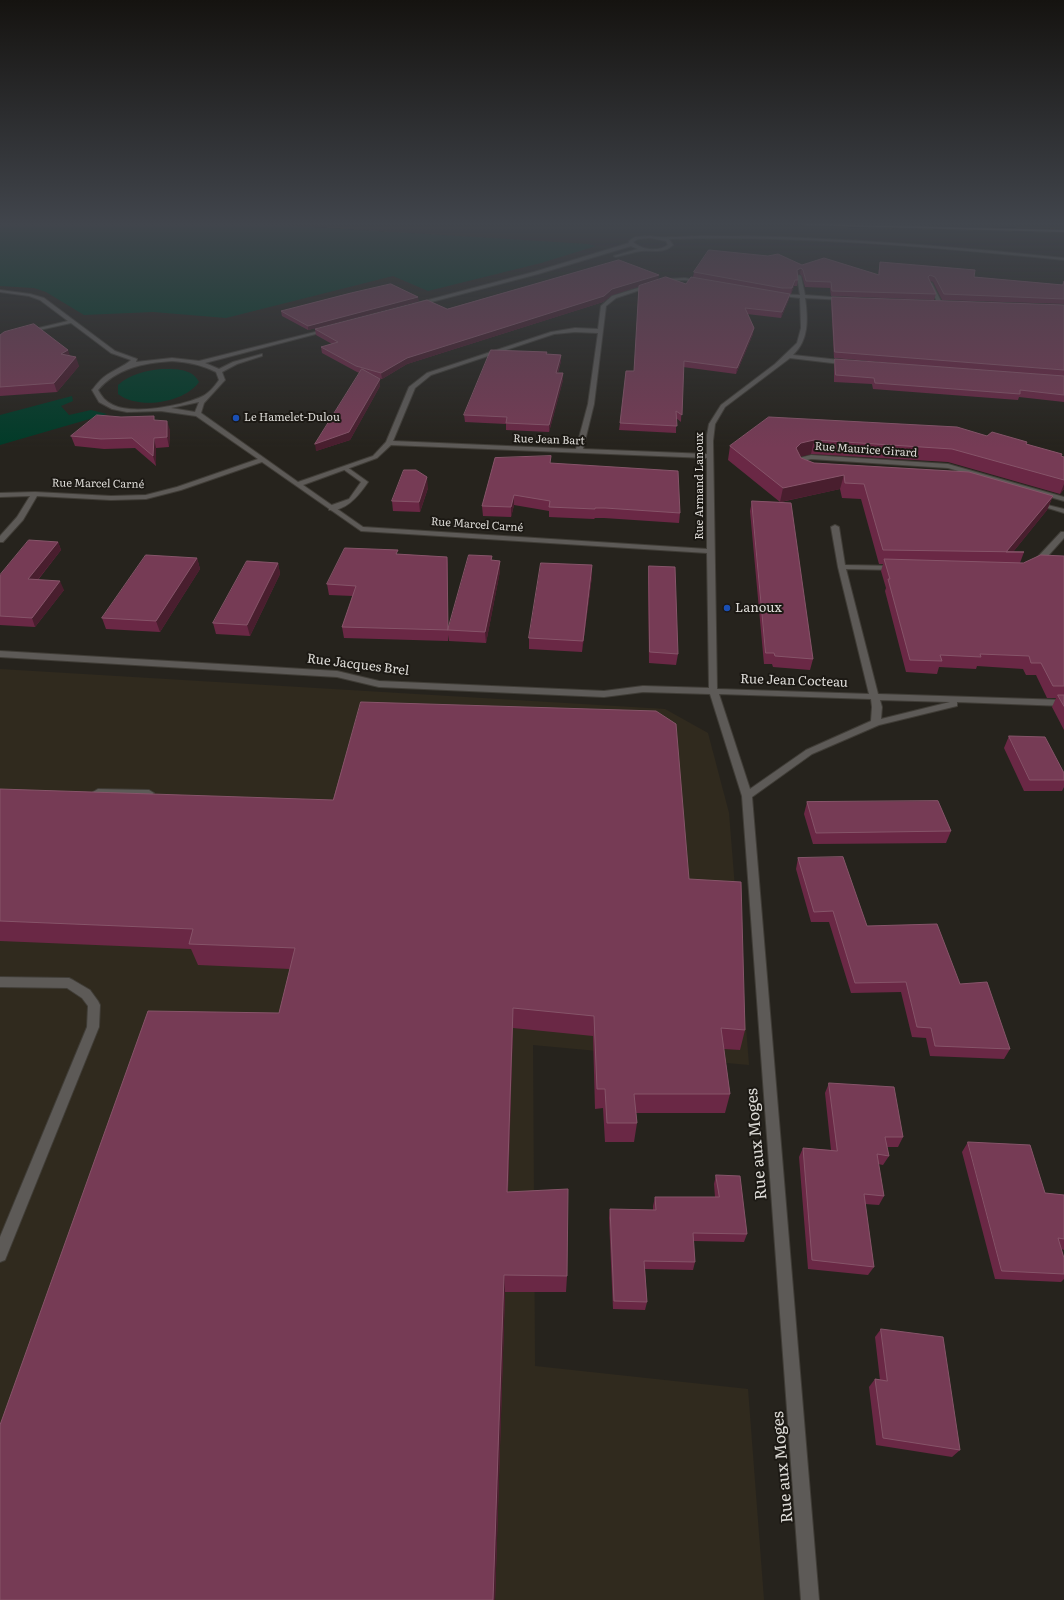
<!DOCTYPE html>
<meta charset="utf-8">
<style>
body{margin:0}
canvas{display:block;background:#26231d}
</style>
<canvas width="1064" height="1600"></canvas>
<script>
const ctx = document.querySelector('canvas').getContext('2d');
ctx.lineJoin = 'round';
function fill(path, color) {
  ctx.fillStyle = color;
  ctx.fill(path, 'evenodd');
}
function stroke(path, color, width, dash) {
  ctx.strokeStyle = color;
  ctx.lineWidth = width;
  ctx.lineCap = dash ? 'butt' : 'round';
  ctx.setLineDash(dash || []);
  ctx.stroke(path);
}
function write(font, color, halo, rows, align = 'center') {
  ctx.font = font + ' Literata,serif';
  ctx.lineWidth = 4;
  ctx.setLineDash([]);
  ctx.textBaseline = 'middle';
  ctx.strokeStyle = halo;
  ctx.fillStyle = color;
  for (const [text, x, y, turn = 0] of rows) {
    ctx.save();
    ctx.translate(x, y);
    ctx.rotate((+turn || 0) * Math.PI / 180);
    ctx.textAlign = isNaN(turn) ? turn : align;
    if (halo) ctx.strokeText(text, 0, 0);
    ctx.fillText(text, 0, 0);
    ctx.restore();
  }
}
fill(new Path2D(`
 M0,669l665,40 43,24 21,80 20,252 -216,-20 2,321 213,23 16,211h-764z`), '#302a1e');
fill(new Path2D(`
 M0,224h264l324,20 8,2 -55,17 -113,28 -35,-15 -167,42 -73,-6 -69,3 -38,-23 -12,-4 -34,-2z
 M161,369c14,0 31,-1 38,13 -15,21 -60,28 -81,12v-9c12,-11 27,-14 43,-16z
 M72,396l1,5 -12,5 8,9 22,-5 16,4 -107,31v-30z`), '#013b28');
const service = new Path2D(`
 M928,282l4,1 10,20 -5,-1z
 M343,467h4l21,15c-8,12 -22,30 -39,28v-4l20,-7 12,-17 -18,-13z
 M98,789l51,1 5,3 -5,3 -51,-1 -5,-3z
 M0,977l69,1 4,2 17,10 8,11 2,4 -1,22 -94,233 -5,2v-25l87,-210 1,-21 -6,-8 -15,-10 -67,-1z`);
const minor = new Path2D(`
 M650,236c16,3 34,0 51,0 27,0 55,0 82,1 94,4 188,11 281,21v2c-131,-13 -264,-25 -395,-21l4,6c-10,9 -20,5 -31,6 -9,1 -18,4 -26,6l-2,-1 24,-7 -7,-3 -93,28 -122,32 -3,-2 121,-32 95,-29v-2l6,-4zM650,238l16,3 2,4c-10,7 -26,5 -35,-3l5,-3z
 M799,275l2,1 4,19 40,3 2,1 -2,1 -40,-2c3,21 4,42 -12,57l56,6 3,2 -3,2 -59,-7 -65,49 -10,17 -2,17 4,248 152,5 -31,-127 -7,-40 4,-2 4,2 6,38 51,1 4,2 -4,2 -50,-1 32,125 186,6v6l-107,-4v4l-78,19 -67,29 -60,43 67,803h-18l-59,-804 -32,-102 -67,-2 -39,5 -225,-10 -42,-10 -337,-20v-6l337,20 42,10 225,10 39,-5 66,2 -2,-135 -346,-22 -99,-69 -81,28 -35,9 -35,1 -74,-4 -14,24 -20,22h-3v-6l17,-19 13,-21 -30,1v-4l35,-1 76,4 35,-1 31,-8 81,-28 -62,-43 -35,-5 -34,1 -15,-3 -13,-7 -7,-12 1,-1c3,-4 7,-9 11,-12 9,-7 19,-10 27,-17l-20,-7 -40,-30 -45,10v-2l42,-10 -28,-21 -11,-4 -29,-4v-2l30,4 14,4 71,53 22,8 -1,3 36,-4 27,3 132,-33v2l-126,33 14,6 14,-7 29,-8v2l-25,8 -15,8 3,8 -21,23 -3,10 97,69 75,-26 13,-14 23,-55 18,-14 124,-41 24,-4 23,1 3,-23 11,-10 55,-17 18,-1 19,4 -2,1 -17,-3 -18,1 -51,17 -10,8 -12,98 -11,45 124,5v-19l2,-11 12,-19 54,-41 22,-21 4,-15 -1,-30 -27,-3 2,-1 25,1 -3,-19zM575,332l23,1 -10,71 -12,45 -183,-8 22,-53 16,-13 123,-41zM172,361c16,1 30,4 44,11l3,8c-4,6 -11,14 -18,17 -20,9 -68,18 -88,8 -8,-4 -11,-8 -15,-15 19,-22 45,-27 74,-29zM199,402l-4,10 -24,-4zM391,445l316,13v91l-344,-22 -60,-42 74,-27zM719,694l152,5 1,8 -1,14 -65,29 -56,39zM880,700l70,2 -69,17 1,-12z
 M811,455l137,9 116,33v4l-116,-33 -137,-9 -8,2 -3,2v5h-4l-2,-5 5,-5z
 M1035,502l29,7v4l-29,-9z
 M1061,532h3v6l-25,28h-6v-4z`);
const trunk = new Path2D(`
 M805,224l259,6v2l-257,-7z`);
stroke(service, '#403d37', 2);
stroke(minor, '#403d37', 2);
stroke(trunk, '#403d37', 2);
fill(service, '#5d5a57');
fill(minor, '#5d5a57');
fill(trunk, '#a29b96');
fill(new Path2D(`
 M880,262l94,15 88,8 2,-4v23l-122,-4 -9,-18 -3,-1 6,13 -2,6 -103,-4 -1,-8 -25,-1 -3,-11 -2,-2 -3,1 1,5 -1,6h-3l-3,8h-2v5l-8,19 -34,-4 6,20 -17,40 -53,-7 -2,55 -5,-4v15l-57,-3 1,-7 14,-52 22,-90 -44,14 -9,7 -196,62 -25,15 -5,-1 3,8 -30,54 -34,11 44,-78 -3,-1 -35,-19 -1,-6 11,-3 -16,-9 -1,-6 132,-20 211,-29 28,4 7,-7 1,-5 108,-7 76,10z
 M832,297l232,8v97l-45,-5 -1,3 -145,-11 -1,-5 -38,-2v-17l1,-6 79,6 -80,-7 -3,-56z
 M419,301l-111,29 -26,-14 -1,-5z
 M0,335l70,21 9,10 -22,26 -57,4z
 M547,352v2l14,1v6l-3,12h5v7l-14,52 -43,-2v-6l-41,-2 -1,-7z
 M121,417l34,3 15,10 -1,17 -13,1v18l-21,-18 -31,1 -29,-3 -4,-10z
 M769,417l218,19 40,8 37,13v32l-4,5 -112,-32 -137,-8 -11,2 1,2 13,5 239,33 -6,14 -34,42h11l-4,11h3l41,-7v174l-12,-23 4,-9h-9l-11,-23h-10l-3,-6 -46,-3 -1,3 -37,-2 -2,7 -31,-2 -21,-81 1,-3 -5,-17 2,-7h-4l-18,-65 -19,-1 -2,-9 -59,13 32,157 -3,11 -37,-3 -1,-3h-8l-14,-153 2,-10 28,1 -52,-42 2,-14z
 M551,463l129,50 -1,10 -75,-5h-9l-1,1 -45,-2v-6l-35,-6 -3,12 -28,-1 -1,-10z
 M428,488l-8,24 -27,-1 -1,-10z
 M58,542l3,8 -23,30 26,10 -29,37 -35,-2v-50z
 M398,554l49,3 1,10v61l44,-68 8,1v10l-14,72 -37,-2 -1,-6v6l-104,-3 -2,-11 11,-31 -24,-1 -2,-11z
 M197,558l3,11 -40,63 -54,-3 -4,-11z
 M278,563l2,11 -30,62 -34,-2 -3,-11z
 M649,566l29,88 -2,11 -27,-2 -1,-86z
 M592,576l-10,76 -53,-3v-11z
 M1009,736l55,37v14l-2,4h-38l-20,-43z
 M0,789l689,90 56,151 -5,20 -16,-1 6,45 -5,19h-89l1,10 -3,19h-29l-2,-34 -8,1 -2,-73 -80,-8 -5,164 59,84 -1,16h-61l-10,308h-495l279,-587 11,-44 -92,-4 -7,-16 -191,-8z
 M807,802l144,29 -5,12 -133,1 -9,-30z
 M798,858l69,68 93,58 50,65 -6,10 -74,-3 -4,-18 -14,-1 -11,-45 -50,1 -22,-71h-18l-15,-53z
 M829,1083l74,54 -5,10h-11l2,9 -6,9 -5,-1 6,32 -5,9 -14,-1 9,63 -6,8 -60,-6 -9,-112 4,-9 28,2 -6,-57z
 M968,1142l77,51 19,2v55l-3,-1 3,9v21l-3,3 -66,-3 -33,-127z
 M716,1175l31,59 -3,8 -51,-1 2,21 -2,8 -48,-1 2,33 -2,8 -32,-1 -4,-91 1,-9 43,1v-4l2,-9h60l-1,-13z
 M881,1329l79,121 -8,7 -76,-12 -7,-58 6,-8 5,1 -5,-43z`), '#6a2845');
fill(new Path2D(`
 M801,268l-1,6 -4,1 1,-5z
 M659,275l-1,5 -46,15 -9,7 -196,62 -25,15 -1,-6 26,-15 205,-69z
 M795,280l-1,6 -3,8 1,-6z
 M790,294l-1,5 -8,19 1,-6z
 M418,297l1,4 -111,29v-4z
 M754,328l-1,6 -17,40 1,-6z
 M68,350l3,9 -10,-5z
 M561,355v6l-5,18v-6z
 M76,357l3,9 -22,26 -3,-9z
 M563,373v7l-14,52v-7z
 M380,379v7l-30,54 -34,11 -1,-7z
 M167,421l3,9 -1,17 -2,-10z
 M154,438l2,10v18l-3,-10z
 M814,440l-3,14 -12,3 -3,-9 5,-5z
 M844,475l-4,14 -60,13 3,-14z
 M427,477l1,11 -8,24 -1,-10z
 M1064,484v5l-4,5z
 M514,495v10l-3,12v-10z
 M1053,496l-6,14 -34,42h-7z
 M58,542l3,8 -30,38 -3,-9z
 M447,557l1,10v74v-11z
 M197,558l3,11 -40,63 -4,-11z
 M500,561v10l-14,72 -1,-11z
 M278,563l2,11 -30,62 -3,-11z
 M592,565v11l-10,76 1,-11z
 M60,581l4,9 -29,37 -3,-9z
 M513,1008v20l-6,182v-18z
 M504,1275l1,17 -10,308h-2z`), '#491e2e');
const building = new Path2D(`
 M709,250l59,6 10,-2 24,11 22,-7 55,17 1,-13 95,8 -1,7 89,8 1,-4v18l-120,-5 -9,-17 -5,-2 -2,2 8,17 -104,-3 -1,-9 -25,-1 -3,-11 -2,-2 -4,2 1,10h-3l-3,8h-10l-88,-16z
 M619,260l40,15 -47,14 -8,7 -197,62 -26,15 -25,-7 -35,-19 17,-5 -23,-13 112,-29 20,9z
 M666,277l20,7 5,-7 99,17 -8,18 -37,-4 9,20 -17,40 -53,-7 -2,54 -6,-4 1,15 -57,-3 6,-52h8l5,-85z
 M391,284l27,13 -110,29 -27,-15 70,-18z
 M832,297l232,8v65l-229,-18z
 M34,324l34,26 -7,4 15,3 -22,26 -54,4v-52l4,-3z
 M491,350l56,2 -1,2 15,1 -5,18h7l-14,52 -43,-2 1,-6 -43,-2z
 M835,359l229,17v19l-44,-5v4l-145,-11 -1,-5 -38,-3z
 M362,369l18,10 -31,53 -34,12z
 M97,415l24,2 33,-1v4l13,1v16l-13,1 -1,18 -21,-18 -31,1 -30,-3z
 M769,417l188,10 30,9 5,-4 35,10 -1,2 36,10 -1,2 3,1v23l-112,-31 -138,-9 -13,3 -5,5 5,10 13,5 155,9 84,24 -47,56h18l-141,-2 -19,-66 -19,-1 -1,-8 -61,13 -53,-42z
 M551,456l-1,7 128,8 2,42 -75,-5h-10v1l-46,-2 1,-6 -36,-6 -3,12 -29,-1 13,-48z
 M404,470h12l11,7 -8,25 -27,-1z
 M752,501l39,2 22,156 -38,-3 -1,-3h-8z
 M29,540l29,2 -30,37 32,2 -28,37 -32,-2v-41z
 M345,548l53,2 -2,4 51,3 1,73 -106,-3 14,-41 -29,-2z
 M146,555l51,3 -41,63 -54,-3z
 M469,555l23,1 -1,4 9,1 -15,71 -37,-2z
 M1041,555l23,1v130h-11l-12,-23h-10l-2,-7 -49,-2 1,3 -41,-2 2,6 -32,-1 -22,-81h2l-6,-20 139,4z
 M247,561l31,2 -31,62 -34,-2z
 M541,563l51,2 -9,76 -54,-3z
 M649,566l26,1 3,87 -28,-2z
 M1058,695h6v11z
 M361,702l295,9 20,13 13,155 52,3 4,148 -24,-2 9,66h-96l3,29h-30l-2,-34h-8l-3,-73 -81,-8 -6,184 61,-3 -1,87 -63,-1 -11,325h-493v-175l148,-414 131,2 16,-65 -106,-4 4,-15 -193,-8v-132l333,11z
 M1009,736l36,1 19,36v7h-34z
 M938,801l13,30 -135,2 -9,-31z
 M843,857l24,69 70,-2 23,60 27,-2 23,67 -75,-3 -4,-18 -14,-1 -11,-45 -51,1 -22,-72 -19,1 -16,-54z
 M829,1083l65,4 9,50h-18l4,19 -12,-2 7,42 -20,-2 10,73 -62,-7 -9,-112 34,3z
 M968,1142l62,3 15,48 19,2v44l-6,-1 6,20v16l-62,-3z
 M716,1175l24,1 7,58 -54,-1 2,29 -51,-1 3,41 -33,-1 -4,-92 46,1 -1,-13h64z
 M881,1329l62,8 17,113 -77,-12 -8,-59 12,2z`);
fill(building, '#763b55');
stroke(building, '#865469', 1);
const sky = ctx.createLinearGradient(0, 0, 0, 448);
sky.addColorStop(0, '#151310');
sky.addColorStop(0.5, '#41454c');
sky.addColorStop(1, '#41454c00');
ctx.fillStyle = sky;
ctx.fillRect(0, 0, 1064, 448);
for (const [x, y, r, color] of [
 [236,418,4,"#1a4fb4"],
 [727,608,4,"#1a4fb4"]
]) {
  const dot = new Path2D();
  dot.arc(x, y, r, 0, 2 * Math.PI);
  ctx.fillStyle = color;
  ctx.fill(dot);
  stroke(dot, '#1c1914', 1.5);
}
write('11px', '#dddbd7', '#1c1914', [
 ["Le Hamelet-Dulou",244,418]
], 'left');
write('11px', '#dddbd7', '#1c1914', [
 ["Rue Jean Bart",549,440,2],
 ["Rue Maurice Girard",866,450,4],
 ["Rue Marcel Carné",98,484,1],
 ["Rue Armand Lanoux",700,486,-90],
 ["Rue Marcel Carné",477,525,4]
]);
write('13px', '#dddbd7', '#1c1914', [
 ["Lanoux",735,608]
], 'left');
write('13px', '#dddbd7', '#1c1914', [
 ["Rue Jacques Brel",358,665,7],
 ["Rue Jean Cocteau",794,681,2]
]);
write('16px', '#dddbd7', '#1c1914', [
 ["Rue aux Moges",757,1144,-95],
 ["Rue aux Moges",783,1467,-95]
]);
</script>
